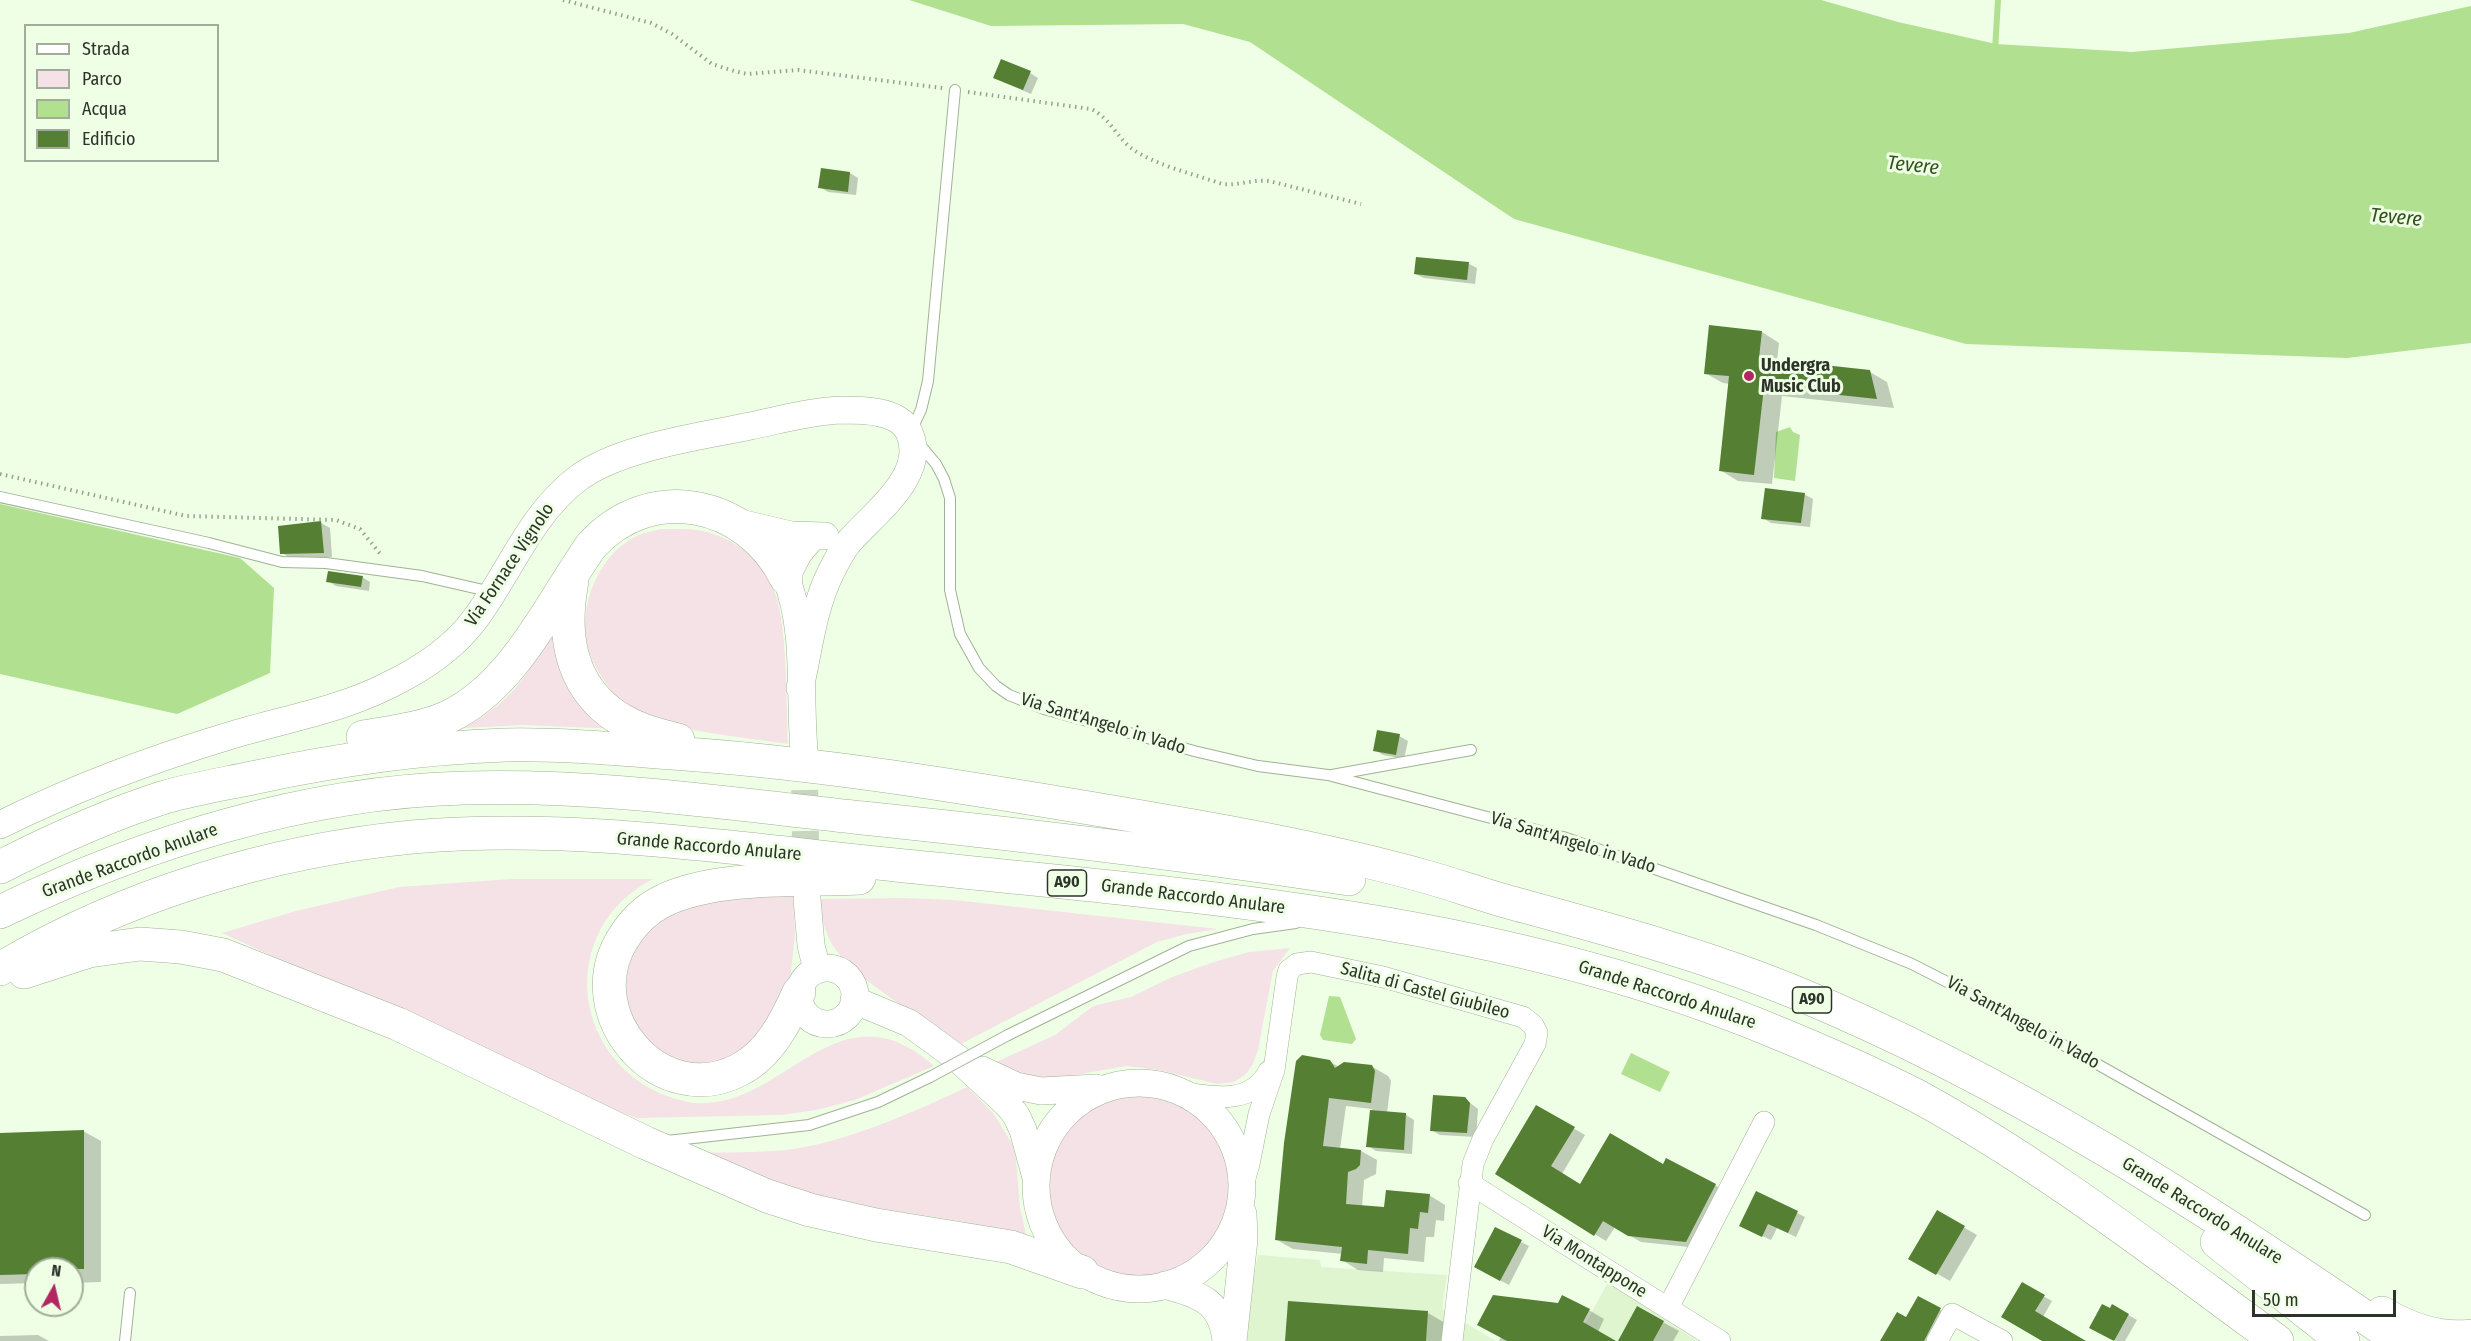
<!DOCTYPE html>
<html>
<head>
<meta charset="utf-8">
<style>
  body { margin:0 }
  #map { position:relative; width:2471px; height:1341px; overflow:hidden; background:#efffe6; font-family:"Fira Sans Condensed",sans-serif }
  canvas { display:block }
  .legend { position:absolute; left:24px; top:24px; width:195px; height:138px; box-sizing:border-box; background:#efffe6; border:2px solid #a1ad9a; margin:0; padding:8px 10px; list-style:none; font-size:18px; color:#2c3328 }
  .legend li { display:flex; align-items:center; gap:12px; height:30px }
  .legend b { width:30px; border:2px solid #a1ad9a }
  .north { position:absolute; left:24px; top:1257px; width:60px; height:60px; box-sizing:border-box; background:#efffe6; border:2px solid #a1ad9a; border-radius:50%; rotate:8deg; font-size:16px; font-weight:700; line-height:24px; text-align:center; color:#2c3328 }
  .north::after { content:''; display:block; margin:auto; width:21px; height:27px; background:#b32761; clip-path:polygon(50% 0,100% 100%,50% 72%,0 100%) }
  .scale { position:absolute; left:2252px; top:1290px; width:144px; height:27px; box-sizing:border-box; border:3px solid #2c3328; border-top:0; padding-left:8px; font-size:18px; line-height:21px; white-space:nowrap; color:#2c3328; -webkit-text-stroke:4px #efffe6; paint-order:stroke }
</style>
</head>
<body>
<div id="map">
<canvas width="2471" height="1341"></canvas>
<ul class="legend">
<li><b style="height:8px;background:#fff"></b>Strada</li>
<li><b style="height:16px;background:#f5e2e6"></b>Parco</li>
<li><b style="height:16px;background:#b1e091"></b>Acqua</li>
<li><b style="height:16px;background:#557f33"></b>Edificio</li>
</ul>
<div class="north">N</div>
<div class="scale">50 m</div>
</div>
<script>
const context = document.querySelector('canvas').getContext('2d');
context.lineJoin = 'round';
function paint(path, color) {
  context.fillStyle = color;
  context.fill(path, 'evenodd');
}
function trace(path, color, width, dash) {
  context.strokeStyle = color;
  context.lineWidth = width;
  context.lineCap = dash ? 'butt' : 'round';
  context.setLineDash(dash || []);
  context.stroke(path);
}
function drawText(font, color, halo, rows, align = 'center') {
  context.font = font + ' "Fira Sans Condensed",sans-serif';
  context.lineWidth = 6;
  context.setLineDash([]);
  context.textBaseline = 'middle';
  context.strokeStyle = halo;
  context.fillStyle = color;
  for (const [text, x, y, turn = 0] of rows) {
    context.save();
    context.translate(x, y);
    context.rotate((+turn || 0) * Math.PI / 180);
    context.textAlign = isNaN(turn) ? turn : align;
    if (halo) context.strokeText(text, 0, 0);
    context.fillText(text, 0, 0);
    context.restore();
  }
}
const built = new Path2D(`
  M 1258,1255 L 1320,1260 L 1321,1267 L 1447,1275 L 1442,1309 L 1496,1341 L 1241,1341 Z
  M 1608,1282 L 1697,1341 L 1576,1341 Z`);
const green = new Path2D(`
  M 661,529 C 676,529 693,528 707,532 C 737,540 762,561 774,590 C 788,625 786,703 788,744 C 751,738 659,730 632,710 C 610,694 590,665 586,638 C 580,599 602,551 639,535 C 646,532 654,531 661,529 Z
  M 559,619 L 618,729 L 524,725 L 464,728 C 515,700 532,669 559,619 Z
  M 511,879 L 653,879 C 554,930 571,1067 676,1099 C 776,1130 831,974 934,1066 L 855,1100 L 817,1110 L 781,1115 L 637,1118 L 592,1103 L 222,933 L 296,911 L 399,887 Z
  M 793,896 L 795,935 L 791,972 L 781,1006 L 768,1033 L 712,1069 L 659,1056 L 622,1010 L 621,983 L 640,935 L 679,908 L 738,897 Z
  M 903,898 L 954,900 L 1218,929 L 1187,934 L 1157,942 L 961,1044 C 926,1020 865,986 839,954 C 825,938 822,918 819,899 Z
  M 1290,948 L 1273,971 L 1258,1050 L 1253,1064 L 1245,1075 L 1234,1082 L 1217,1084 L 1159,1070 L 1126,1066 L 1054,1079 L 1011,1074 L 996,1062 L 1055,1035 L 1093,1006 L 1131,997 L 1172,977 L 1214,962 L 1249,952 Z
  M 967,1087 L 994,1114 L 1012,1144 L 1016,1159 L 1020,1208 L 1027,1238 L 960,1221 L 818,1199 L 694,1153 C 725,1152 756,1153 786,1150 C 845,1143 914,1112 967,1087 Z
  M1048 1185a91 91 0 1 1 182 0a91 91 0 1 1-182 0Z`);
const water = new Path2D(`
  M 909,0 L 1821,0 L 1898,22 L 1996,44 L 2132,52 L 2349,33 L 2471,6 L 2471,343 L 2347,358 L 1966,344 L 1514,219 L 1250,42 L 1183,24 L 991,26 Z
  M 1790,427 L 1793,432 L 1800,435 L 1795,481 L 1774,478 L 1776,432 Z
  M 0,504 L 240,558 L 274,588 L 270,673 L 177,714 L 0,674 Z
  M 1329,996 L 1340,997 L 1356,1039 L 1352,1044 L 1323,1040 L 1320,1035 Z
  M 1631,1053 L 1670,1072 L 1660,1092 L 1621,1074 Z`);
const shadow = new Path2D(`
  M 1030,73 L 1038,78 L 1031,94 L 1003,82 Z
  M 823,170 L 850,173 L 858,178 L 856,195 L 828,192 L 820,187 Z
  M 1469,264 L 1477,268 L 1475,284 L 1424,278 L 1415,274 Z
  M 1762,332 L 1779,343 L 1777,361 L 1870,372 L 1887,382 L 1894,408 L 1782,396 L 1772,484 L 1738,481 L 1720,470 L 1730,384 L 1723,383 L 1705,373 Z
  M 1804,494 L 1813,499 L 1810,527 L 1771,523 L 1763,518 Z
  M 321,523 L 330,528 L 332,557 L 290,558 L 282,553 Z
  M 362,577 L 370,582 L 369,591 L 336,586 L 328,581 Z
  M 1399,736 L 1408,741 L 1404,759 L 1383,755 L 1375,750 Z
  M 1329,1061 L 1339,1067 L 1371,1066 L 1388,1076 L 1391,1081 L 1387,1113 L 1406,1115 L 1414,1120 L 1412,1154 L 1376,1151 L 1368,1146 L 1372,1109 L 1346,1106 L 1340,1149 L 1361,1151 L 1377,1160 L 1376,1174 L 1364,1180 L 1362,1207 L 1386,1209 L 1429,1195 L 1445,1205 L 1444,1221 L 1436,1220 L 1434,1237 L 1426,1237 L 1424,1262 L 1384,1258 L 1383,1272 L 1358,1270 L 1342,1260 L 1343,1254 L 1293,1249 L 1277,1240 Z
  M 1465,1099 L 1478,1109 L 1476,1137 L 1440,1135 L 1431,1130 Z
  M 1537,1107 L 1585,1135 L 1562,1174 L 1581,1186 L 1664,1166 L 1715,1185 L 1726,1192 L 1698,1248 L 1641,1242 L 1615,1227 L 1606,1241 L 1497,1174 Z
  M 83,1131 L 101,1141 L 101,1282 L 72,1283 L 72,1269 L 36,1269 L 36,1283 L 0,1284 L 0,1135 Z
  M 1937,1212 L 1977,1235 L 1950,1281 L 1910,1258 Z
  M 1797,1213 L 1805,1217 L 1796,1237 L 1777,1228 L 1771,1240 L 1749,1230 Z
  M 1521,1242 L 1529,1246 L 1509,1285 L 1484,1272 Z
  M 2022,1284 L 2052,1301 L 2043,1317 L 2080,1341 L 2042,1341 Z
  M 1919,1298 L 1953,1317 L 1939,1341 L 1882,1341 L 1907,1319 Z
  M 2113,1306 L 2137,1320 L 2125,1341 L 2116,1341 L 2091,1327 Z
  M 1637,1308 L 1679,1331 L 1673,1341 L 1619,1341 Z
  M 1589,1310 L 1604,1319 L 1598,1332 L 1613,1341 L 1499,1341 L 1501,1337 Z
  M 1428,1313 L 1445,1323 L 1444,1341 L 1287,1341 Z
  M 38,1335 L 49,1341 L 0,1341 L 0,1336 Z`);
const stream = new Path2D(`
  M 1995,51 L 1998,0`);
const building = new Path2D(`
  M 1001,59 L 1031,71 L 1023,90 L 993,78 Z
  M 821,168 L 850,172 L 848,192 L 818,188 Z
  M 1416,257 L 1469,262 L 1467,280 L 1414,274 Z
  M 1709,325 L 1762,331 L 1759,358 L 1870,370 L 1877,399 L 1764,387 L 1754,475 L 1719,471 L 1729,376 L 1704,374 Z
  M 1765,488 L 1805,493 L 1801,523 L 1761,519 Z
  M 321,521 L 324,553 L 280,554 L 278,526 Z
  M 328,571 L 363,576 L 361,587 L 326,582 Z
  M 1377,730 L 1400,734 L 1396,755 L 1373,751 Z
  M 1302,1055 L 1330,1060 L 1335,1068 L 1344,1062 L 1372,1065 L 1375,1071 L 1371,1103 L 1329,1098 L 1323,1146 L 1361,1150 L 1360,1165 L 1356,1169 L 1348,1172 L 1346,1204 L 1384,1207 L 1386,1190 L 1430,1194 L 1428,1213 L 1420,1212 L 1418,1229 L 1410,1228 L 1408,1254 L 1368,1250 L 1367,1264 L 1340,1261 L 1342,1247 L 1275,1240 L 1284,1143 L 1296,1061 Z
  M 1433,1095 L 1465,1097 L 1470,1103 L 1467,1133 L 1430,1131 Z
  M 1536,1105 L 1575,1127 L 1551,1166 L 1580,1184 L 1610,1133 L 1663,1164 L 1666,1158 L 1716,1184 L 1686,1242 L 1628,1236 L 1603,1221 L 1594,1236 L 1495,1174 Z
  M 1370,1110 L 1406,1113 L 1404,1150 L 1366,1147 Z
  M 84,1130 L 84,1269 L 36,1269 L 36,1274 L 0,1275 L 0,1133 Z
  M 1756,1191 L 1798,1211 L 1788,1233 L 1768,1224 L 1762,1237 L 1739,1226 Z
  M 1937,1210 L 1965,1226 L 1936,1275 L 1908,1259 Z
  M 1495,1227 L 1522,1240 L 1500,1281 L 1474,1267 Z
  M 2022,1282 L 2045,1295 L 2035,1311 L 2086,1341 L 2042,1341 L 2001,1317 Z
  M 1493,1295 L 1558,1303 L 1562,1295 L 1590,1309 L 1583,1322 L 1616,1341 L 1507,1341 L 1477,1325 Z
  M 1918,1296 L 1941,1308 L 1924,1341 L 1880,1341 L 1897,1312 L 1906,1317 Z
  M 1288,1301 L 1428,1311 L 1426,1341 L 1285,1341 Z
  M 2102,1304 L 2110,1308 L 2112,1304 L 2129,1314 L 2114,1341 L 2089,1328 Z
  M 1637,1306 L 1664,1321 L 1653,1341 L 1618,1341 Z`);
const tertiaryTunnel = new Path2D(`
  M 804,749 L 806,874`);
const path = new Path2D(`
  M 563,0 L 651,23 L 672,34 L 712,64 L 734,71 L 747,74 L 798,70 L 943,88
  M 968,92 L 1091,109 C 1110,118 1116,136 1131,148 C 1154,165 1194,174 1222,184 C 1238,186 1253,179 1269,181 L 1361,204
  M 0,474 L 186,516 L 336,520 L 360,529 L 382,556`);
const service = new Path2D(`
  M 955,90 L 928,381 L 921,410 L 910,433 L 936,464 L 944,479 L 950,498 L 950,590 L 960,634 L 979,668 L 996,686 L 1009,695 L 1044,709 L 1194,751 L 1258,766 L 1328,775 L 1563,837 L 1816,925 L 1912,964 L 1994,1006 L 2365,1215
  M 0,497 L 209,543 L 282,562 L 326,563 L 422,576 L 492,592
  M 1332,775 L 1471,750
  M 1008,1035 L 1189,946 L 1253,929 L 1296,923
  M 667,1141 L 809,1125 L 878,1102 L 930,1077
  M 125,1341 L 130,1293`);
const minor = new Path2D(`
  M 1171,1091 C 1207,1095 1249,1109 1269,1071
  M 1469,1183 L 1720,1341
  M 1243,1185 L 1249,1164 L 1259,1114 L 1274,1070 L 1287,977 L 1289,970 L 1297,964 L 1311,962 L 1383,977 L 1523,1017 L 1533,1025 L 1537,1033 L 1535,1044 L 1483,1139 L 1473,1164 L 1452,1341
  M 1668,1308 L 1764,1122
  M 1937,1341 L 1952,1314 L 2002,1341`);
const tertiary = new Path2D(`
  M 736,522 L 791,535 L 825,536
  M 804,749 C 799,693 807,630 786,578 L 798,554 L 812,537
  M 0,825 C 74,788 152,759 232,735 C 281,720 339,710 385,687 C 419,671 453,649 475,619 C 510,572 530,515 577,479 C 619,447 699,437 750,426 C 780,420 811,411 842,410 C 863,410 899,410 909,432 C 929,476 871,515 848,543 C 841,552 836,562 831,572 C 813,608 809,649 800,688
  M 807,899 L 811,945 L 817,970
  M799 996a28 28 0 1 1 56 0a28 28 0 1 1-56 0Z
  M 854,1000 L 909,1023 L 957,1058 L 1007,1104 L 1016,1115 L 1023,1130 L 1035,1174
  M 982,1070 L 1016,1086 L 1041,1091 L 1096,1088
  M1036 1186a103 103 0 1 1 206 0a103 103 0 1 1-206 0Z
  M 1165,1285 C 1200,1295 1222,1301 1226,1341
  M 1233,1341 L 1244,1239 L 1243,1214`);
const motorway = new Path2D(`
  M 572,581 C 561,639 572,695 629,724 C 644,732 661,736 678,740
  M 363,737 C 391,732 421,729 448,717 C 514,686 551,603 591,546 C 650,480 748,501 786,578
  M 0,867 C 53,840 108,815 165,797 C 193,789 223,784 252,778 C 335,760 420,748 505,745 C 556,744 607,748 658,752 C 803,761 946,784 1089,808 C 1202,827 1316,846 1427,877 C 1455,885 1483,895 1512,903 C 1607,929 1701,954 1792,991 C 2009,1080 2208,1209 2400,1341
  M 0,912 C 143,843 304,792 464,788 C 597,784 731,804 863,818 C 1025,835 1187,854 1349,879
  M 0,969 C 124,895 269,851 412,837 C 573,823 736,849 896,865 C 1192,896 1495,916 1773,1031 C 1822,1051 1870,1072 1917,1096 C 2044,1165 2160,1256 2277,1341
  M 24,972 L 89,951 L 140,944 L 181,947 L 223,955 L 398,1024 L 646,1143 L 767,1196 L 810,1210 L 876,1225 L 1011,1247 L 1082,1272
  M 799,992 C 786,1021 770,1054 739,1070 C 660,1111 577,1015 622,940 C 631,925 645,910 661,902 C 713,875 800,881 859,878
  M 2217,1242 L 2343,1341
  M 2382,1313 C 2409,1329 2439,1340 2471,1336`);
const serviceBridge = new Path2D(`
  M 930,1077 L 1008,1035`);
const markers = [
  [1749,376,6,"#b32761"]
];
const shields = [
  [1067,883,39],
  [1812,1000,39]
];
const shieldNames = [
  ["A90",1067,883],
  ["A90",1812,1000]
];
const poiNames = [
  ["Undergra",1761,366],
  ["Music Club",1761,387]
];
const streetNames = [
  ["Via Fornace Vignolo",510,565,-56],
  ["Via Sant'Angelo in Vado",1103,724,17],
  ["Via Sant'Angelo in Vado",1573,843,17],
  ["Grande Raccordo Anulare",709,847,5],
  ["Grande Raccordo Anulare",130,861,-20],
  ["Grande Raccordo Anulare",1193,897,7],
  ["Salita di Castel Giubileo",1425,991,15],
  ["Grande Raccordo Anulare",1667,995,18],
  ["Via Sant'Angelo in Vado",2023,1023,29],
  ["Grande Raccordo Anulare",2202,1211,32],
  ["Via Montappone",1594,1262,32]
];
const waterNames = [
  ["Tevere",1913,166,6],
  ["Tevere",2396,218,5]
];
paint(built, '#def5cf');
paint(green, '#f5e2e6');
paint(water, '#b1e091');
paint(shadow, '#0003');
trace(stream, '#b1e091', 6);
paint(building, '#557f33');
trace(tertiaryTunnel, '#c8d6c0', 27, [27, 14]);
trace(service, '#a0b295', 12);
trace(minor, '#a0b295', 22);
trace(tertiary, '#a0b295', 28);
trace(motorway, '#a0b295', 34);
trace(path, '#96a28f', 4, [1.5, 4.5]);
trace(service, '#fff', 10);
trace(minor, '#fff', 21);
trace(tertiary, '#fff', 27);
trace(motorway, '#fff', 33);
trace(serviceBridge, '#a0b295', 12, []);
trace(serviceBridge, '#fff', 10);
for (const [x, y, r, color] of markers) {
  const dot = new Path2D();
  dot.arc(x, y, r, 0, 2 * Math.PI);
  context.fillStyle = color;
  context.fill(dot);
  trace(dot, '#efffe6', 2);
}
for (const [x, y, w] of shields) {
  const box = new Path2D();
  box.roundRect(x - w / 2, y - 13, w, 26, 4.5);
  context.fillStyle = '#efffe6';
  context.fill(box);
  trace(box, '#2c3328', 1.5);
}
drawText('bold 16px', '#2c3328', null, shieldNames);
drawText('bold 18px', '#2c3328', '#efffe6', poiNames, 'left');
drawText('18px', '#2c3328', '#efffe6', streetNames);
drawText('italic 20px', '#33511b', '#efffe6', waterNames);
</script>
</body>
</html>
